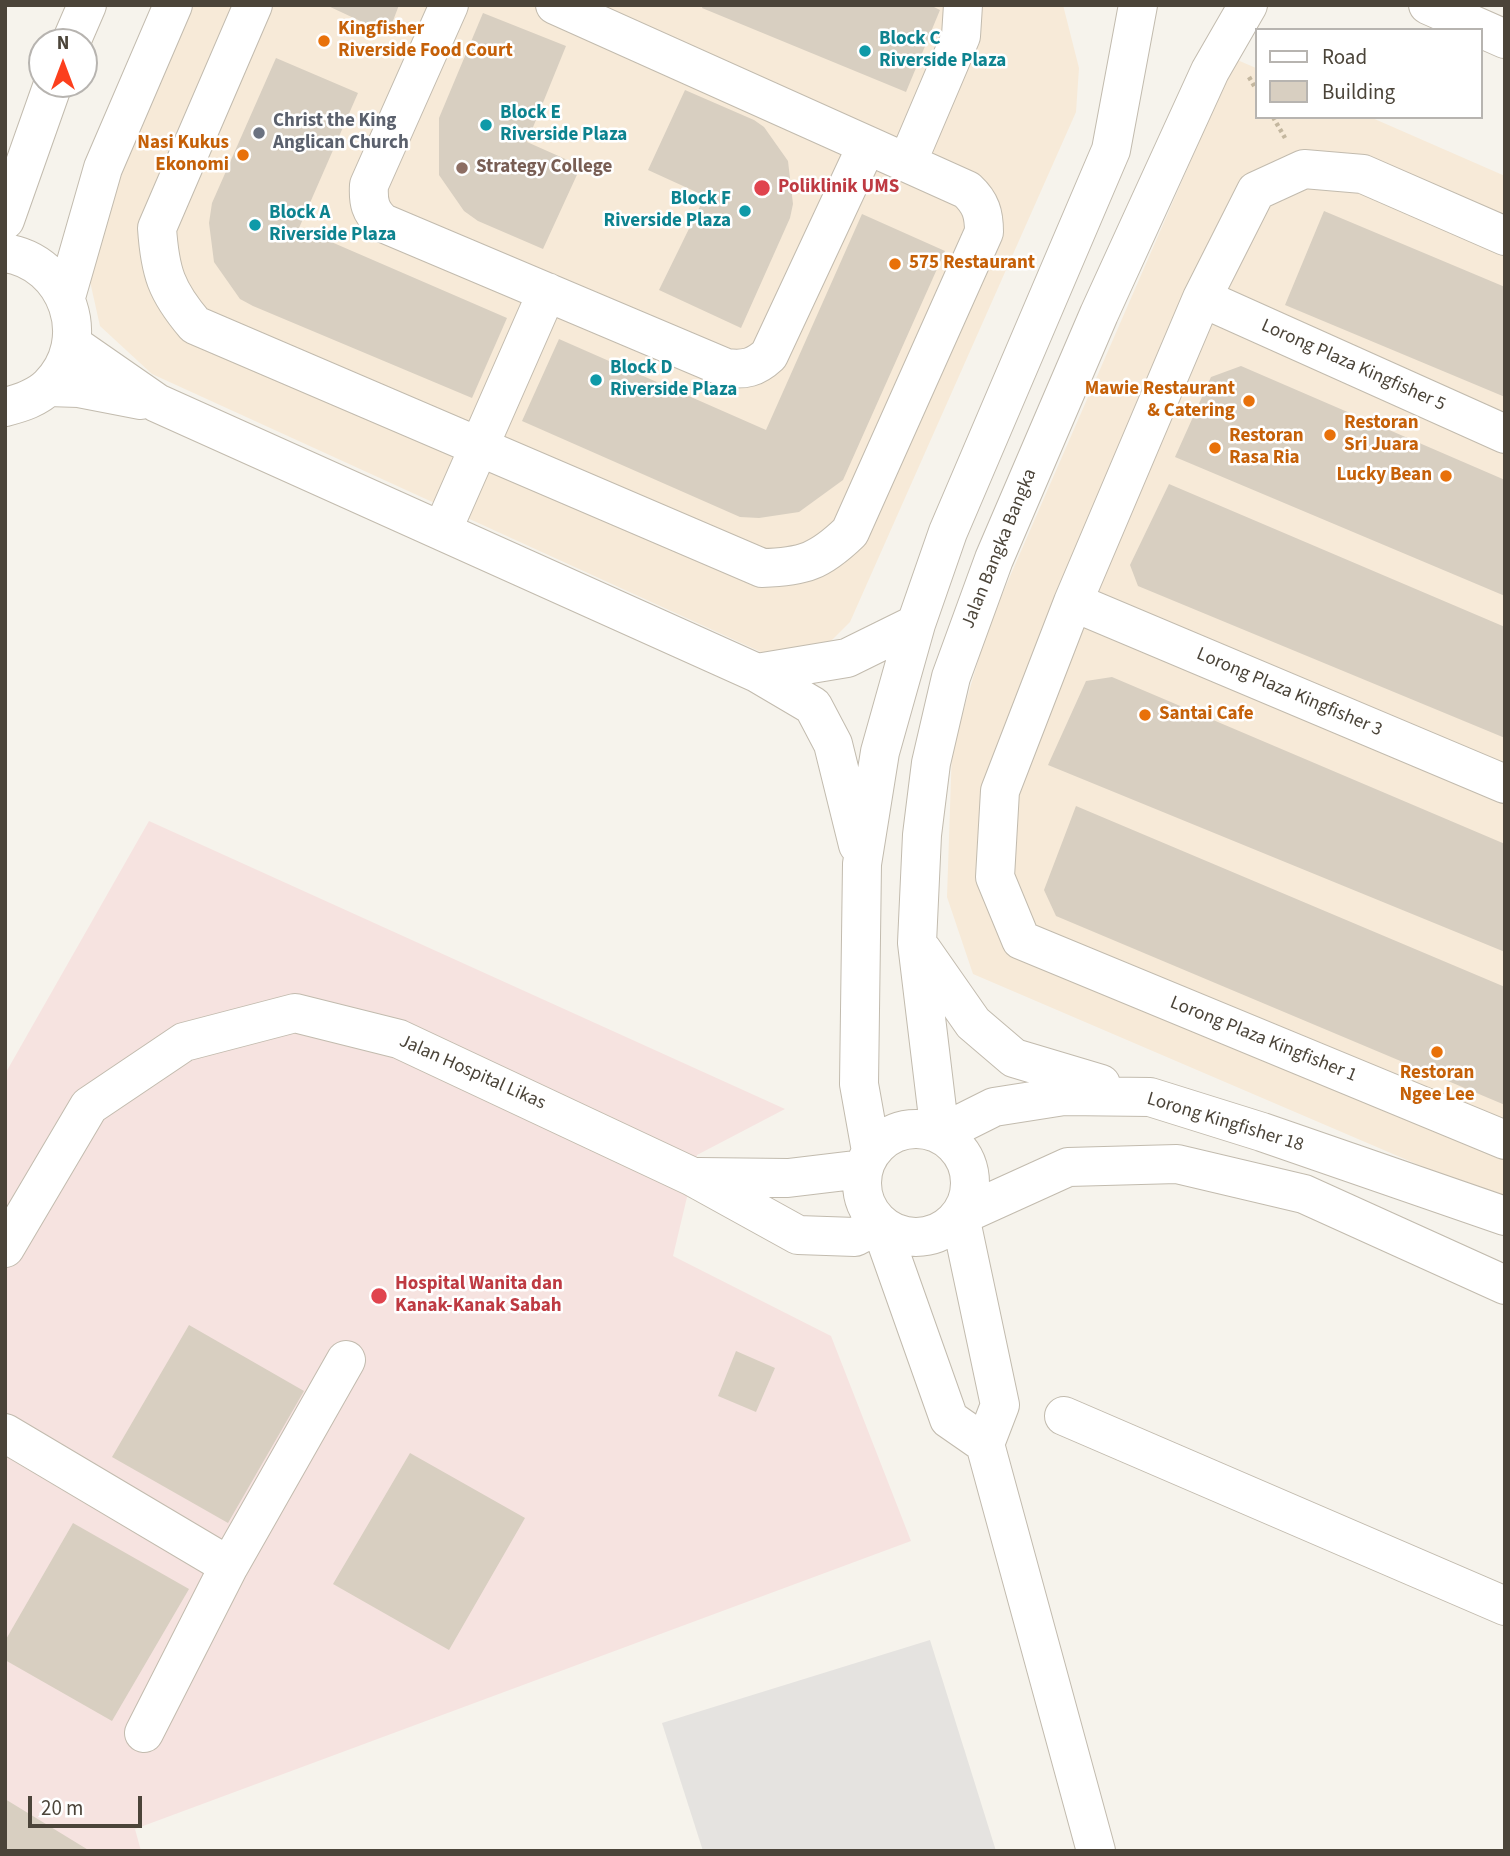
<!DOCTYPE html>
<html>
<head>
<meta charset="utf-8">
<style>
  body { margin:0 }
  #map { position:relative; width:1510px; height:1856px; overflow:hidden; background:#f6f3ec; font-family:"Source Sans 3",sans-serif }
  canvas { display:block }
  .frame { position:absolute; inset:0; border:7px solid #4b4439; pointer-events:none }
  .legend { position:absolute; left:1255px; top:28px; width:228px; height:91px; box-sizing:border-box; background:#fff; border:2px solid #b7b4b0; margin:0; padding:9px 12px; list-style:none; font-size:21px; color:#4b4439 }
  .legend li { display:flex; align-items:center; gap:14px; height:35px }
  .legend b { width:35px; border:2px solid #b7b4b0 }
  .north { position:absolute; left:28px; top:28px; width:70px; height:70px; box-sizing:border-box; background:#fff; border:2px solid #b7b4b0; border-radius:50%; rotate:0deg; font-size:19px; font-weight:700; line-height:28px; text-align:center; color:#4b4439 }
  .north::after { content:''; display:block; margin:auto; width:24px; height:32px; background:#fc3f1d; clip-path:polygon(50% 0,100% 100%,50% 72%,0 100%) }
  .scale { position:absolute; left:28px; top:1796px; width:114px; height:32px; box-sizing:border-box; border:4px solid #4b4439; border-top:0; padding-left:9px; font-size:21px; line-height:24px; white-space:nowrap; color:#4b4439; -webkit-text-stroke:5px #fff; paint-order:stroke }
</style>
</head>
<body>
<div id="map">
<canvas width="1510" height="1856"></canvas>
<div class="frame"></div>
<ul class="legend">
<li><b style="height:9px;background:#fff"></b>Road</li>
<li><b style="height:19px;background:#d8cfc1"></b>Building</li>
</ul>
<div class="north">N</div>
<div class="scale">20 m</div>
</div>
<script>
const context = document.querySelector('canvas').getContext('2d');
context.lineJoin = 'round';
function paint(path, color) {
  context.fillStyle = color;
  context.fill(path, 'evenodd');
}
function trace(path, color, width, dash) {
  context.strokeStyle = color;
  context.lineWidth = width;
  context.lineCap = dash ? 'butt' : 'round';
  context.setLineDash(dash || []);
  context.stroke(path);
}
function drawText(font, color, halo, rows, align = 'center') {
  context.font = font + ' "Source Sans 3",sans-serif';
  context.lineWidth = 5;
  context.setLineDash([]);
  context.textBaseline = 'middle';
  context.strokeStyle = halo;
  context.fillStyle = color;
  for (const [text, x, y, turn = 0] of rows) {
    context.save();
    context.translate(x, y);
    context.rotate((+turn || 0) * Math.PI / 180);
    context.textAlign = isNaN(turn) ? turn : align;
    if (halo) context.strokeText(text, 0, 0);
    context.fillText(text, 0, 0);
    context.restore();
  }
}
const commercial = new Path2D(`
  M 194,5 L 1063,5 L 1079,68 L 1076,112 L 850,622 L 819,653 L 774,658 L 152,374 L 100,326 L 85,259 Z
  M 1235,59 L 1256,68 L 1256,117 L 1370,117 L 1505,176 L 1505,1202 L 973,974 L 947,897 L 952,749 L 988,627 Z`);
const medical = new Path2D(`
  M 149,821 L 785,1109 L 697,1155 L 673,1256 L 831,1336 L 911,1541 L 135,1829 L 141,1851 L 5,1851 L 5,1074 Z`);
const parking = new Path2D(`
  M 930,1640 L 996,1851 L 703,1851 L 662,1723 Z`);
const building = new Path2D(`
  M 326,5 L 399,5 L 388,34 Z
  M 703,5 L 930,5 L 940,10 L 906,92 L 702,8 Z
  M 483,13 L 566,46 L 527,142 L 581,166 L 543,249 L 478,221 L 464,211 L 439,175 L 439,118 Z
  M 276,58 L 358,93 L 299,228 L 507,318 L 472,398 L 253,306 L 240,299 L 214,262 L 209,223 L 212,203 Z
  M 685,90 L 754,120 L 764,127 L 788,161 L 793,204 L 790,218 L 741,328 L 659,290 L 705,196 L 648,170 Z
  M 1324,211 L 1505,287 L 1505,397 L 1285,305 Z
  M 862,214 L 945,251 L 843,480 L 799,512 L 759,518 L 740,517 L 522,421 L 559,339 L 766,430 Z
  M 1241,366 L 1505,480 L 1505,596 L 1175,457 L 1211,377 Z
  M 1169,484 L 1505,627 L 1505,738 L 1138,586 L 1130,565 Z
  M 1112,677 L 1505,844 L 1505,952 L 1048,765 L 1086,681 Z
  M 1076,806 L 1505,987 L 1505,1105 L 1056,916 L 1044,890 Z
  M 189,1325 L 304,1391 L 228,1523 L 112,1457 Z
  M 736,1351 L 775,1368 L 756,1412 L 718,1396 Z
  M 410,1453 L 525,1518 L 449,1650 L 333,1584 Z
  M 73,1523 L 189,1589 L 112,1721 L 5,1660 L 5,1641 Z
  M 5,1799 L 90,1851 L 5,1851 Z`);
const path = new Path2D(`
  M 1249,77 L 1256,89
  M 1273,117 L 1285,138`);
const minor = new Path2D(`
  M 253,5 L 157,228 C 160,272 166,291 195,325 L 762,568 C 804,567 820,561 850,532 L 984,232 C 984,214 981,203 967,190 L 867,145
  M 449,5 L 369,185 C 368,202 370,212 383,223 L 726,368 C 745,370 755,368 769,355 L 867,145 L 555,5
  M 1248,5 L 1210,71 L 1099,314 L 994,559 L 951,677 L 931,763 L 922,835 L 917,943 L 940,1134 L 994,1107 L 1064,1096 L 1150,1097 L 1262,1132 L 1505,1216
  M 1428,5 L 1505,39
  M 71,42 L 87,5
  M 907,163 L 961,36 L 963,5
  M 5,220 L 53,84
  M 1505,236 L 1363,174 L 1304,169 L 1256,191 L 1202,298 L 1073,602 L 1000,791 L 995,877 L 1021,940 L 1505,1140
  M 5,253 C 68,262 95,341 49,386 C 37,398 21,403 5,407
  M 66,297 L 103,168 L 173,5
  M 1202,298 L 1505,434
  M 72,344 L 157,403 L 757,673 L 813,706 L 833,744 L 858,845
  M 48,387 L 79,388 L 141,400
  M 442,531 L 547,292
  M 1073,602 L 1505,784
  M 757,673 L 847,658 L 916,624
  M 922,950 L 973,1023 L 1014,1058 L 1101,1084
  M862 1183a54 54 0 1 1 108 0a54 54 0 1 1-108 0Z
  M 871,1151 L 859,1084 L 862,864 L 880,752 L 916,624 L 948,532 L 1111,150 L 1138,5
  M 699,1177 L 788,1178 L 863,1169
  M 5,1248 L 89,1106 L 184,1042 L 295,1013 L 399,1039 L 693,1177 L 798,1235 L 855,1237 L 880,1224 L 949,1419 L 985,1444
  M 1064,1416 L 1505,1606
  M 5,1433 L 229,1566
  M 144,1733 L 229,1566 L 346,1360
  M 1096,1851 L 985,1444 L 1000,1405 L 960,1216 L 1068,1167 L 1177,1164 L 1304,1194 L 1505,1285`);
const markers = [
  [324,41,7,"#e8710a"],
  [865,51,7,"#0f9aa8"],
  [486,125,7,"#0f9aa8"],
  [259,133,7,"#6b7280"],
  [243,155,7,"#e8710a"],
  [462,168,7,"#8d6e63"],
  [762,188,9,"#e0444e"],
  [745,211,7,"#0f9aa8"],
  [255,225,7,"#0f9aa8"],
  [895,264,7,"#e8710a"],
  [596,380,7,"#0f9aa8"],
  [1249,401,7,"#e8710a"],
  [1330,435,7,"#e8710a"],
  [1215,448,7,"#e8710a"],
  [1446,476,7,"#e8710a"],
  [1145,715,7,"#e8710a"],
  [1437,1052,7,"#e8710a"],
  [379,1296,9,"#e0444e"]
];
const foodNames = [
  ["Kingfisher",338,30],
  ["Riverside Food Court",338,52],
  ["Nasi Kukus",229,144,"right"],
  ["Ekonomi",229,166,"right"],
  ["575 Restaurant",909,264],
  ["Mawie Restaurant",1235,390,"right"],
  ["& Catering",1235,412,"right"],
  ["Restoran",1344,424],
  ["Sri Juara",1344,446],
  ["Restoran",1229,437],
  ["Rasa Ria",1229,459],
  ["Lucky Bean",1432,476,"right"],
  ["Santai Cafe",1159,715],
  ["Restoran",1437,1074,"center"],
  ["Ngee Lee",1437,1096,"center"]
];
const cultureNames = [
  ["Block C",879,40],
  ["Riverside Plaza",879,62],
  ["Block E",500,114],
  ["Riverside Plaza",500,136],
  ["Block F",731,200,"right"],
  ["Riverside Plaza",731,222,"right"],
  ["Block A",269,214],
  ["Riverside Plaza",269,236],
  ["Block D",610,369],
  ["Riverside Plaza",610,391]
];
const worshipNames = [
  ["Christ the King",273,122],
  ["Anglican Church",273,144]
];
const educationNames = [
  ["Strategy College",476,168]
];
const healthNames = [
  ["Poliklinik UMS",778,188],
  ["Hospital Wanita dan",395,1285],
  ["Kanak-Kanak Sabah",395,1307]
];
const streetNames = [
  ["Lorong Plaza Kingfisher 5",1353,366,24],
  ["Jalan Bangka Bangka",1000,549,-68],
  ["Lorong Plaza Kingfisher 3",1289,693,23],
  ["Lorong Plaza Kingfisher 1",1263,1040,22],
  ["Jalan Hospital Likas",472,1073,24],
  ["Lorong Kingfisher 18",1225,1123,17]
];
paint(commercial, '#f7ead8');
paint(medical, '#f6e3e0');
paint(parking, '#e5e3e0');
paint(building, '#d8cfc1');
trace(minor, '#c2bbae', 40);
trace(path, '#c4b79f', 4.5, [3.5, 3.5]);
trace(minor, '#fff', 38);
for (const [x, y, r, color] of markers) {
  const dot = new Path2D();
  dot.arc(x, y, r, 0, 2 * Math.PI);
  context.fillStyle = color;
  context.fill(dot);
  trace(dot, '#fff', 2.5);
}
drawText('bold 19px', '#c56008', '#fff', foodNames, 'left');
drawText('bold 19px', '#0d838f', '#fff', cultureNames, 'left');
drawText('bold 19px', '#5b616d', '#fff', worshipNames, 'left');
drawText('bold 19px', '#785e54', '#fff', educationNames, 'left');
drawText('bold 19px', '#be3a42', '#fff', healthNames, 'left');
drawText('19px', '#4b4439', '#fff', streetNames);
</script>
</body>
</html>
